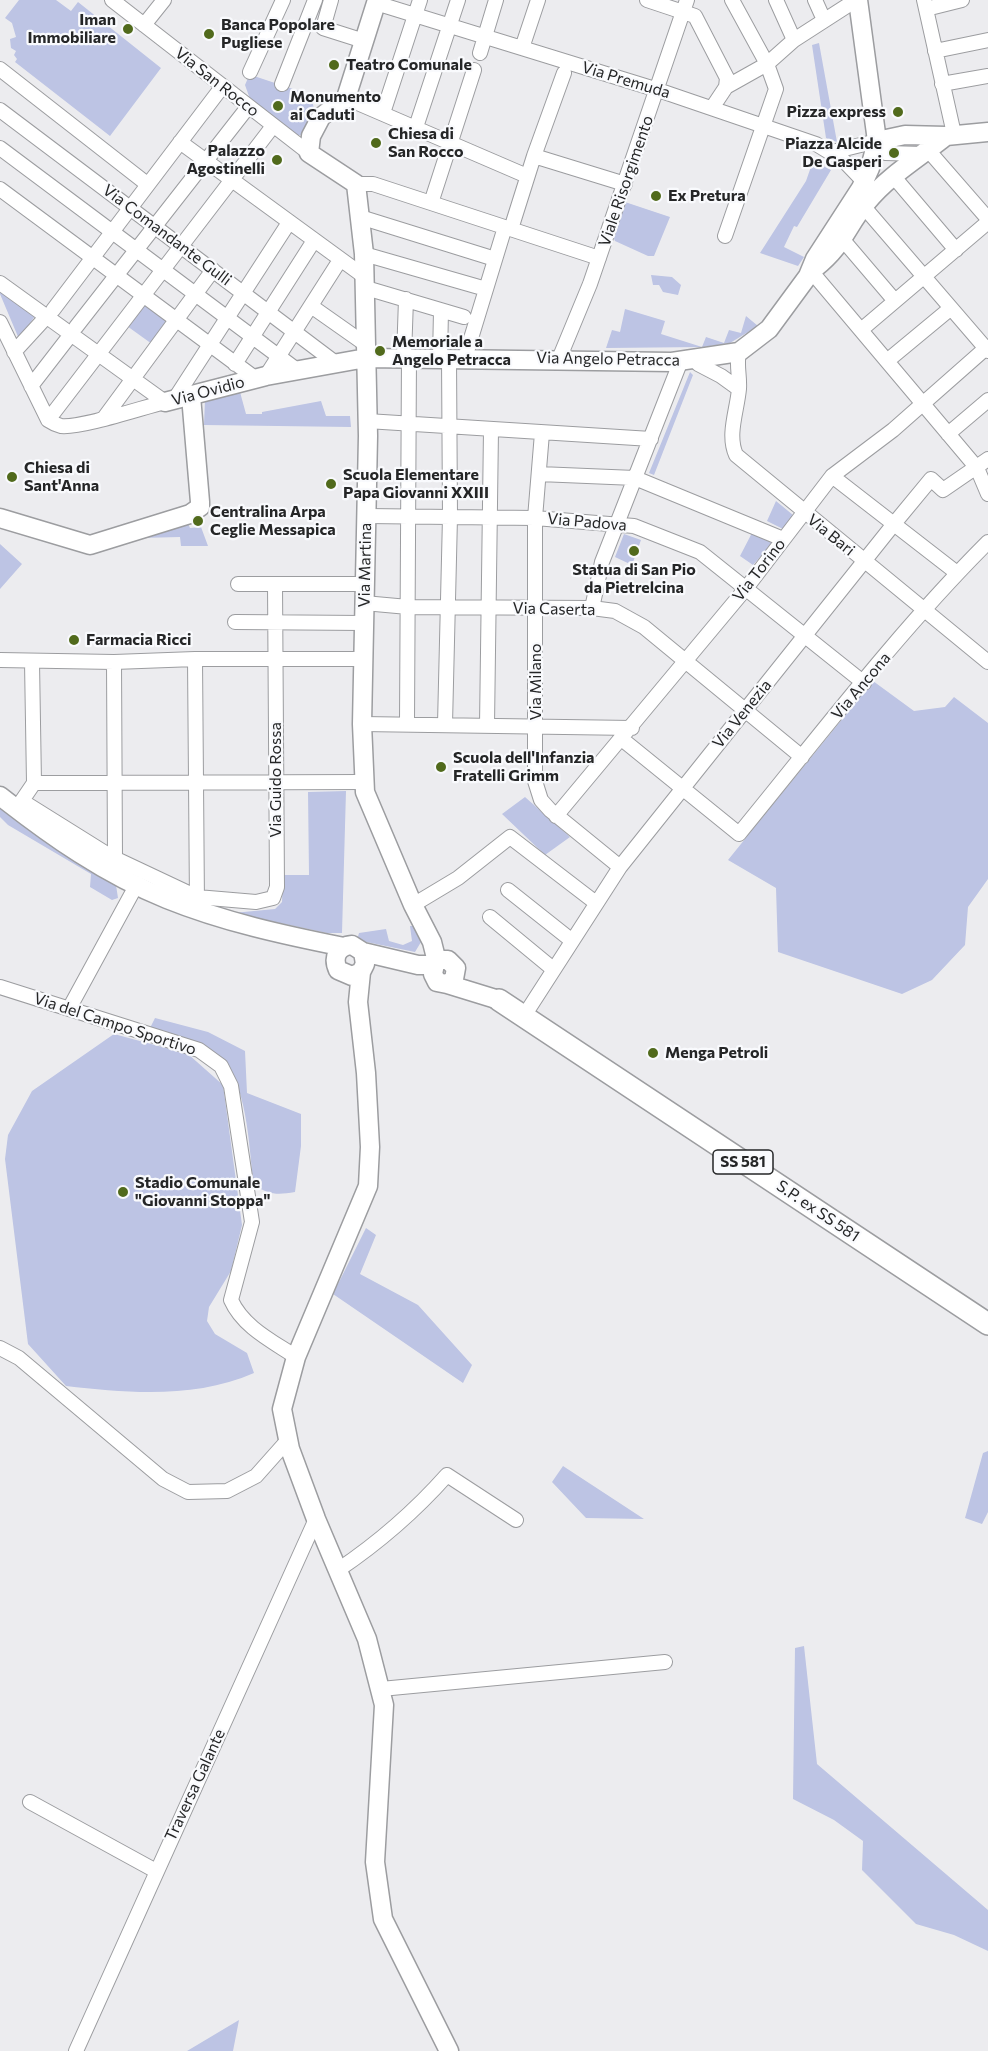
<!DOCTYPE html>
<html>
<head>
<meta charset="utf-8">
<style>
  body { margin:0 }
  canvas { display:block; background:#ececef }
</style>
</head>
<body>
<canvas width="988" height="2051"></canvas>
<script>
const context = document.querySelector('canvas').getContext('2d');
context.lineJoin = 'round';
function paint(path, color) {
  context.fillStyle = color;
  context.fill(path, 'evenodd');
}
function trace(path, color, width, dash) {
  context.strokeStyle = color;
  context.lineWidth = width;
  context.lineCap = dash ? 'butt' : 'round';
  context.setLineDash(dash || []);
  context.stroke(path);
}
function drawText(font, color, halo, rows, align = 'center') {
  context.font = font + ' Commissioner,sans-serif';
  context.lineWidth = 4.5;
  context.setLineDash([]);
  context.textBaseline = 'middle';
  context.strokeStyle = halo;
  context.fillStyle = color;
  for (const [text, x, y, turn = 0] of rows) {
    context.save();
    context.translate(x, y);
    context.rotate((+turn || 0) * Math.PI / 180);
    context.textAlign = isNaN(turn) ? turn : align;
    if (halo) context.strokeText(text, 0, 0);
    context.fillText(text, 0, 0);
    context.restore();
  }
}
const green = new Path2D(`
  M 19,0 L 56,0 L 71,11 L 78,2 L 161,68 L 110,136 L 15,62 L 17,59 L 14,55 L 16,51 L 11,48 L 10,39 L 16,37 L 12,23 L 5,18 Z
  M 819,43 L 837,142 L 826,138 L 812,45 Z
  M 254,76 L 305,93 C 320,108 314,118 305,134 L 295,136 L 250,99 L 245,85 L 248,78 Z
  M 813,161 L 831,170 L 797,227 L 794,226 L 784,247 L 804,257 L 798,266 L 760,253 L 806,181 Z
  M 625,202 L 670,217 L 654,256 L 648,256 L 615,241 L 613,236 Z
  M 651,275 L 672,277 L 681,285 L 678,295 L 663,292 L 659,285 L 653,285 Z
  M 0,290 L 35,316 L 19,339 L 0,294 Z
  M 144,304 L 168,322 L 152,344 L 127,326 Z
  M 625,309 L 665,321 L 661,334 L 702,347 L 706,337 L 724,343 L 729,330 L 741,333 L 746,316 L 758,326 L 730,343 L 703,347 L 606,348 L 612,330 L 620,332 Z
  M 690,372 L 693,375 L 654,475 L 649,473 Z
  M 240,392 L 246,414 L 262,414 L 262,412 L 321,401 L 326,416 L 350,416 L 351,427 L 204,425 L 205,399 Z
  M 776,501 L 793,515 L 783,529 L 767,521 Z
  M 187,521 L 190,528 L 201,527 L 208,546 L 181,546 L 180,537 L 140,538 Z
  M 753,531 L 774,541 L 753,565 L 740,556 Z
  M 624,534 L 641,540 L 632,565 L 615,557 Z
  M 0,544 L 22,564 L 0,589 Z
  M 873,681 L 914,711 L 945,707 L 954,697 L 988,723 L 988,879 L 968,907 L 965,945 L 932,980 L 902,994 L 778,952 L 776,888 L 728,860 Z
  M 346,791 L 342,933 L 327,933 L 233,913 L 275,909 L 282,902 L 283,875 L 309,875 L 308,792 Z
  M 525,797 L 570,837 L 545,855 L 502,814 Z
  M 0,807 L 116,885 L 118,898 L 112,900 L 90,887 L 91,874 L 8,825 L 0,817 Z
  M 410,926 L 415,926 L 421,942 L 415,952 L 357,940 L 359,933 L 386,929 L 389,941 L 403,945 L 412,941 Z
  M 155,1018 L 208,1032 L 245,1051 L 247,1093 L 301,1114 L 301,1146 L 295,1192 C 278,1195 269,1195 254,1185 C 248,1146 249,1080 216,1054 C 198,1040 171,1035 150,1028 Z
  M 114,1034 L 188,1054 L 223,1085 L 242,1225 L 231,1271 L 209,1307 L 207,1321 L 215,1334 L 247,1353 L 254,1373 C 195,1399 128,1393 66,1386 L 28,1344 L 5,1159 L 8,1135 L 32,1091 Z
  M 366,1228 L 376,1235 L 360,1274 L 418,1305 L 472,1365 L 463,1383 L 333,1294 Z
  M 988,1451 L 988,1512 L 982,1524 L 965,1518 L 983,1453 Z
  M 563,1466 L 644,1519 L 586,1518 L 552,1482 Z
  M 804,1646 L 817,1764 L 988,1910 L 988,1951 L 954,1935 L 916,1924 L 862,1870 L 863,1841 L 834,1820 L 793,1799 L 795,1648 Z
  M 239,2020 L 233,2051 L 187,2051 Z`);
const street = new Path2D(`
  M 112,0 L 309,153
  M 331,0 L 323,28 L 364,41
  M 647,0 L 695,16 L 727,78 L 726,87 L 712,108
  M 776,0 L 794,40
  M 815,0 L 824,20
  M 924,0 L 954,134
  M 376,3 L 658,90 L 816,144 L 844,161 L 869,187
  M 926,9 L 962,0
  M 144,25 L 164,0
  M 522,48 L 538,0
  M 935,51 L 988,40
  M 480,53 L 496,0
  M 0,69 L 147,184
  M 250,72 L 283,0
  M 282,84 L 315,0
  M 942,84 L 988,76
  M 726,87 L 767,64 L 794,40 L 856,0
  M 346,98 L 527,176
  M 0,110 L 333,361
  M 383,113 L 420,0
  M 416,127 L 458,0
  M 180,142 L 365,277
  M 0,148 L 297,370
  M 928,150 L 988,219
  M 832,152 L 877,141 L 885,153 L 923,154
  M 534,156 L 625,184
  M 894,177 L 956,250
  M 356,184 L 373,184 L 599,258
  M 0,189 L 255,378
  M 858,200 L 988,351
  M 431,203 L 474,70
  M 360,217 L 495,259
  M 511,229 L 534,156 L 564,73
  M 725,236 L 776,89 L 767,64 L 732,0
  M 843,240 L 895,301
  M 364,254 L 486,289
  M 811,271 L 977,468 L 988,494
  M 0,283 L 165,402
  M 366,288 L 464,317
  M 311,306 L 365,344
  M 53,310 L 222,87
  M 0,322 L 48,420 C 51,422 57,425 61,426 C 82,428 141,408 165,402
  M 76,327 L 248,107
  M 861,330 L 988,222
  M 14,352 L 48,315
  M 739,352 C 736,365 740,376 739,389 C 737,411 727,435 736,455 L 988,662
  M 404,357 L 406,299
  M 440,358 L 441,311
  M 465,358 L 505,227
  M 559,359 L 590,284 L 687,0
  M 887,361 L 951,308
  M 235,364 L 313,242
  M 698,364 L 721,376 L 739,389
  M 266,376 L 340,260
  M 31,386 L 72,333
  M 174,400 L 288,224
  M 104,418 L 213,270
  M 48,420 L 273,126
  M 367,421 L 651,439
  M 542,433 L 535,518 L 535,781 L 541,800 L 550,810 L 620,867
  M 948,434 L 988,400
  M 539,474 L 635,478 L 783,539
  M 832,476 L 957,573
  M 367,516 L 535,518 L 634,526 L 700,552 L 864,683
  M 238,584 L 365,584
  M 364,603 L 408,607 L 592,608 L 615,611 L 644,627 L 802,757
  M 592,608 L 602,562 L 680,363
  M 235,622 L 364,623
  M 195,659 L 197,904
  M 0,660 L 114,662 L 195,659 L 363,659
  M 32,662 L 34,783
  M 114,662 L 115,858
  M 407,723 L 409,357
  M 362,724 L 632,728
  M 445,724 L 450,517 L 449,358
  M 487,725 L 491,430
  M 623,740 L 739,834 C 820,735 898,632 988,542
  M 22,801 L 110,856 L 197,897 L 256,902 L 273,898 L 277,887 L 275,584
  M 17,808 L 34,783 L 365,782
  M 556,816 L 747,587 L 832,476 L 893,430 L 986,348
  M 508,890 L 571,940
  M 413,905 L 458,878 L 510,837 L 596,903
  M 490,917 L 553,969
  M 0,987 L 199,1050 L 221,1066 L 231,1086 L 252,1222 L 231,1300 C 243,1327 272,1341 296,1357
  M 70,1007 L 137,884
  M 524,1016 L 620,867 L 893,525 L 931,479 L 943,490 L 988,459
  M 0,1348 L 19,1358 L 163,1479 L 188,1492 L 227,1491 L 256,1476 L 288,1440
  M 338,1570 C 378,1543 415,1511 447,1475 L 516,1520
  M 381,1689 L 665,1662
  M 30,1802 L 156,1871
  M 76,2051 L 316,1519`);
const secondary = new Path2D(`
  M 377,0 L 346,98 L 321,117 L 311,136 L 309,153 L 356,184 L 364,254 L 368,436 L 362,724 L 365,792 L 413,905 L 432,942 L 437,962
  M 877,141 L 905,135 L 946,136 L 988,132
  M 815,268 C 844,245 846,227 867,202 C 888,176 920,157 946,136
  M 165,402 L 266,376 L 366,358 L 672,362 L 739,352 L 769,329 L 808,276 L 815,259 L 861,188 L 870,168 L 877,141 L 858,0
  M 0,518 L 90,545 L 190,514 L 200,507 L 200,502 L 191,396
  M 0,796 C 51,836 106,875 167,899 C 224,922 284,935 344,947
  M 363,952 L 365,964 L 361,972 L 352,976 L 338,970 C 332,957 338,946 352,945 L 363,952 L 418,965 L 432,965 L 441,960 L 448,960 L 456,968 L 454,979 L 447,984 L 437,982 L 433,974 L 435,964
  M 361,972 L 358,1002 L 366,1073 L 370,1147 L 368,1186 L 296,1357 L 282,1409 L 290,1449 L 316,1519 L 367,1639 L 384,1705 L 375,1862 L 383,1919 L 449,2051
  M 447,984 L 499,1000`);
const primary = new Path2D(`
  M 499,1000 L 988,1324`);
const markers = [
  [128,29,6,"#516a1c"],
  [209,34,6,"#516a1c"],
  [334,65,6,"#516a1c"],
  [278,106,6,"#516a1c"],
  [898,112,6,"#516a1c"],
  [376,143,6,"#516a1c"],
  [894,153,6,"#516a1c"],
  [277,160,6,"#516a1c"],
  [656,196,6,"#516a1c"],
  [380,351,6,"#516a1c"],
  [12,477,6,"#516a1c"],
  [331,484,6,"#516a1c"],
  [198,521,6,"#516a1c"],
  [634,551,6,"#516a1c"],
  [74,640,6,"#516a1c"],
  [441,767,6,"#516a1c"],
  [653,1053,6,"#516a1c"],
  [123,1192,6,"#516a1c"]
];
const shields = [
  [743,1162,60]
];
const shieldNames = [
  ["SS 581",743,1162]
];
const poiNames = [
  ["Iman",116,20,"right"],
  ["Immobiliare",116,38,"right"],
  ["Banca Popolare",221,25],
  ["Pugliese",221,43],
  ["Teatro Comunale",346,65],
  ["Monumento",290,97],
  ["ai Caduti",290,115],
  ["Pizza express",886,112,"right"],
  ["Chiesa di",388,134],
  ["San Rocco",388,152],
  ["Piazza Alcide",882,144,"right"],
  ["De Gasperi",882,162,"right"],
  ["Palazzo",265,151,"right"],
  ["Agostinelli",265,169,"right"],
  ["Ex Pretura",668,196],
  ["Memoriale a",392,342],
  ["Angelo Petracca",392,360],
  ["Chiesa di",24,468],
  ["Sant'Anna",24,486],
  ["Scuola Elementare",343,475],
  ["Papa Giovanni XXIII",343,493],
  ["Centralina Arpa",210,512],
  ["Ceglie Messapica",210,530],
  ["Statua di San Pio",634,570,"center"],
  ["da Pietrelcina",634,588,"center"],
  ["Farmacia Ricci",86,640],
  ["Scuola dell'Infanzia",453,758],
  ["Fratelli Grimm",453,776],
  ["Menga Petroli",665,1053],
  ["Stadio Comunale",135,1183],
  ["\"Giovanni Stoppa\"",135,1201]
];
const streetNames = [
  ["Via Premuda",626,80,17],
  ["Via San Rocco",217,82,38],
  ["Viale Risorgimento",626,181,-71],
  ["Via Comandante Gulli",167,235,37],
  ["Via Angelo Petracca",608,359,1],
  ["Via Ovidio",208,391,-15],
  ["Via Padova",587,522,5],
  ["Via Bari",831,535,39],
  ["Via Martina",365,565,-89],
  ["Via Torino",759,570,-52],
  ["Via Caserta",554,609,1],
  ["Via Milano",536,682,-90],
  ["Via Ancona",861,686,-50],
  ["Via Venezia",742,714,-51],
  ["Via Guido Rossa",276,780,-90],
  ["Via del Campo Sportivo",115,1024,18],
  ["S.P. ex SS 581",818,1211,34],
  ["Traversa Galante",195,1785,-65]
];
paint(green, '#bdc4e4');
trace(street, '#9c9da0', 16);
trace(secondary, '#9c9da0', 21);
trace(primary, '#9c9da0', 24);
trace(street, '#fff', 14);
trace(secondary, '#fff', 18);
trace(primary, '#fff', 21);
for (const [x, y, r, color] of markers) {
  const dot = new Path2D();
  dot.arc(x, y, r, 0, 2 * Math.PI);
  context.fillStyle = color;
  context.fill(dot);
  trace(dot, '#f9fafd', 2);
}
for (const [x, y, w] of shields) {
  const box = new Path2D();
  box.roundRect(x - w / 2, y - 12, w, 24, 4.5);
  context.fillStyle = '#f9fafd';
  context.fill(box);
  trace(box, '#252627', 1.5);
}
drawText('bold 15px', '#252627', null, shieldNames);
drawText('bold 16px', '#252627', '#f9fafd', poiNames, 'left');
drawText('16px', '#252627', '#f9fafd', streetNames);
</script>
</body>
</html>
